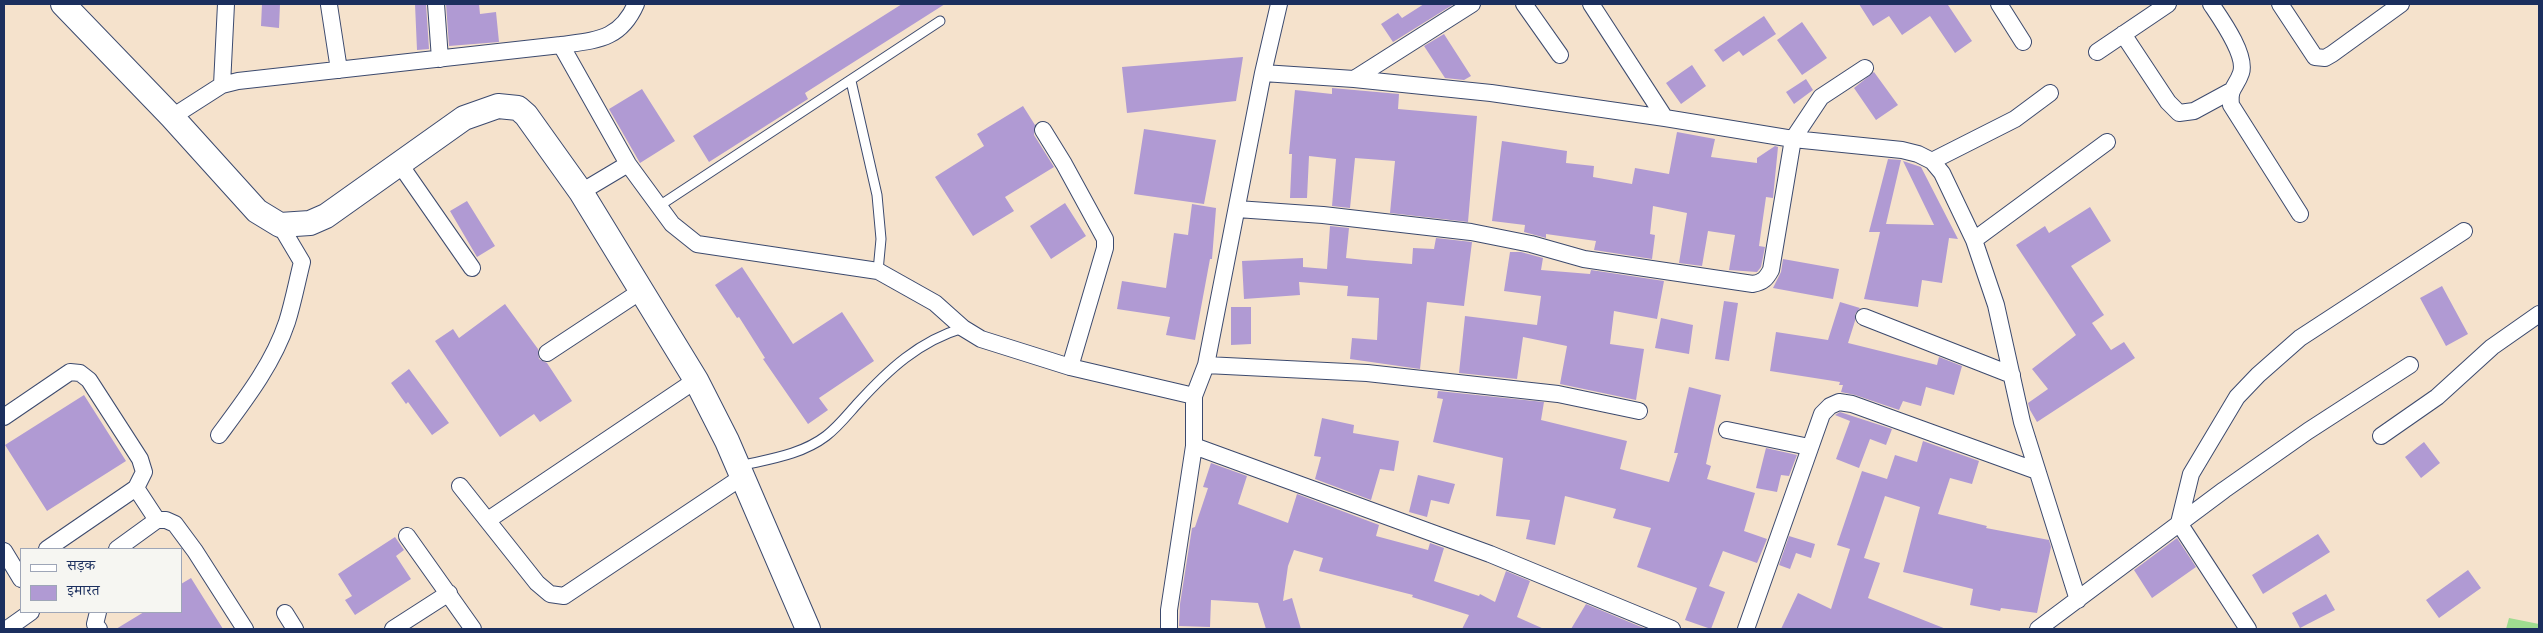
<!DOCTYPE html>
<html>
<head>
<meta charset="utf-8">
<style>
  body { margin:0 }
  #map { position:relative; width:2543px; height:633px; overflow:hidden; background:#f5e2cc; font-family:"IM FELL Double Pica","Noto Serif Devanagari",serif }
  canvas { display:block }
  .frame { position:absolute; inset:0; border:5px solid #1b2f5e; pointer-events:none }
  .legend { position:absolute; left:20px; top:548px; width:162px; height:65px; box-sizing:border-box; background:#f6f6f2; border:1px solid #9ea6b7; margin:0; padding:6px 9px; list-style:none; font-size:15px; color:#1b2f5e }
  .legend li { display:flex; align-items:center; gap:10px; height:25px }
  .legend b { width:25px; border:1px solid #9ea6b7 }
</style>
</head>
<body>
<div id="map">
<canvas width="2543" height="633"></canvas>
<div class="frame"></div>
<ul class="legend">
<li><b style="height:6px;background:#fff"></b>सड़क</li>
<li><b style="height:14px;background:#b09ad3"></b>इमारत</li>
</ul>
</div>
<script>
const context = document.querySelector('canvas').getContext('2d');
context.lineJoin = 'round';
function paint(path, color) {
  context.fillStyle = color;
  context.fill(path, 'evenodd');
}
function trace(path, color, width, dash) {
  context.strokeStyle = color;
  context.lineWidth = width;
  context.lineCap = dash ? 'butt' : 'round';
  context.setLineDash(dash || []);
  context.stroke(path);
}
const green = new Path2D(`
  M 2509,618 L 2539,624 L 2539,629 L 2506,629 Z`);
const building = new Path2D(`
  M 262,4 L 280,4 L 279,28 L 261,26 Z
  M 415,4 L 426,4 L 429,49 L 417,50 Z
  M 446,4 L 479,4 L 480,14 L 496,12 L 499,42 L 449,46 Z
  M 902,4 L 945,4 L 805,93 L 808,99 L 709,162 L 693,136 Z
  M 1424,4 L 1454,4 L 1393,42 L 1381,24 L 1398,13 L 1402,18 Z
  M 1859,4 L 1949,4 L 1948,5 L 1972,41 L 1955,53 L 1930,16 L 1902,35 L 1889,16 L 1873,26 Z
  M 1764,16 L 1776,34 L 1743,56 L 1739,51 L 1723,62 L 1714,50 Z
  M 1802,22 L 1827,58 L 1802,75 L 1777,40 Z
  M 1444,34 L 1471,76 L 1464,80 L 1445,78 L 1424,46 Z
  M 1243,57 L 1236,101 L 1127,113 L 1122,67 Z
  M 1692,65 L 1706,86 L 1681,104 L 1666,83 Z
  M 1874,72 L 1898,105 L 1876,120 L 1854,88 Z
  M 1806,79 L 1813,90 L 1794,104 L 1786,92 Z
  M 1332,88 L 1399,94 L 1398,109 L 1477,116 L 1468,222 L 1390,213 L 1395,161 L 1355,158 L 1350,208 L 1332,206 L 1336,159 L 1309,156 L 1307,198 L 1290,198 L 1292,154 L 1289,154 L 1295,90 L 1332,94 Z
  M 642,89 L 675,141 L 640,163 L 609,109 Z
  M 1023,106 L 1035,125 L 1034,135 L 1054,167 L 1005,197 L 1014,211 L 973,236 L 935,177 L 984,146 L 977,134 Z
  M 1144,129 L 1216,140 L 1204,204 L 1134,194 Z
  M 1677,132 L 1715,139 L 1711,157 L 1757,163 L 1757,158 L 1775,146 L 1778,147 L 1773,198 L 1766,197 L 1759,246 L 1765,247 L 1761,267 L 1757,272 L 1729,270 L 1735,235 L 1708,231 L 1702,266 L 1679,263 L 1687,213 L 1653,206 L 1650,234 L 1655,235 L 1652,259 L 1594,250 L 1596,241 L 1546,234 L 1546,238 L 1524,232 L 1525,225 L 1492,221 L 1502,141 L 1567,151 L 1566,163 L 1594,166 L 1593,177 L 1632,184 L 1635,168 L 1669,174 Z
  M 1888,159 L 1901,160 L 1886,224 L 1934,225 L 1903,161 L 1921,167 L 1958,239 L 1949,238 L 1942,283 L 1922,280 L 1918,307 L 1864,299 L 1880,232 L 1869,232 Z
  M 467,201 L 495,246 L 477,257 L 450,211 Z
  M 1065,203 L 1086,236 L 1051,259 L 1030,226 Z
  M 1192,204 L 1216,208 L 1212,259 L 1210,259 L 1195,340 L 1166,335 L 1170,317 L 1117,309 L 1122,281 L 1166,288 L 1174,233 L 1188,235 Z
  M 2090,207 L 2111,241 L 2071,266 L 2104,315 L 2092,323 L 2111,350 L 2124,342 L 2135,358 L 2037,422 L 2030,410 L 2028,403 L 2048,389 L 2032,369 L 2076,335 L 2016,245 L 2045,226 L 2049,233 Z
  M 1330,226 L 1349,228 L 1346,258 L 1364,260 L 1412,264 L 1413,248 L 1434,249 L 1436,238 L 1472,242 L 1464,306 L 1427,302 L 1420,369 L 1350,359 L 1352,338 L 1377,340 L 1379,298 L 1347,296 L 1348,286 L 1299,282 L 1300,295 L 1244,299 L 1242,261 L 1303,258 L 1303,267 L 1327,269 Z
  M 1510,252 L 1521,252 L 1543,258 L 1541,270 L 1590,274 L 1591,270 L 1664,281 L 1657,319 L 1614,311 L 1610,344 L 1644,349 L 1636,400 L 1560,384 L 1567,346 L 1523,337 L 1517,379 L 1459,373 L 1465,316 L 1537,325 L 1541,296 L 1504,291 Z
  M 1783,259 L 1839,269 L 1833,299 L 1773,288 L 1781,272 Z
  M 742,267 L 793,344 L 842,312 L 874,361 L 819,398 L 828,410 L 808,424 L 763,359 L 765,358 L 739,317 L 737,318 L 715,285 Z
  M 2442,286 L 2468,334 L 2446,346 L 2420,298 Z
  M 1724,301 L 1738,303 L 1729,361 L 1715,359 Z
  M 1840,302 L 1860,308 L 1855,314 L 1855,321 L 1848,343 L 1937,365 L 1939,357 L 1962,366 L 1954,395 L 1926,387 L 1921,406 L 1903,401 L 1899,410 L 1855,395 L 1841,392 L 1843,385 L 1839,385 L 1840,382 L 1770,371 L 1776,332 L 1828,340 Z
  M 505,304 L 538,349 L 539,359 L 547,363 L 572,401 L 540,422 L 534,414 L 500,437 L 435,341 L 453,329 L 459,338 Z
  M 1231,307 L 1251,307 L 1251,344 L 1231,345 Z
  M 1661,318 L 1693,325 L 1689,354 L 1655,348 Z
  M 409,369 L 449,423 L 432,435 L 408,402 L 406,404 L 391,383 Z
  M 1689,387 L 1721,395 L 1706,464 L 1711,466 L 1707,479 L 1755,493 L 1744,531 L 1767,539 L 1757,563 L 1723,551 L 1709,586 L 1725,592 L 1711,629 L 1685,620 L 1697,588 L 1637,567 L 1651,528 L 1613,518 L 1616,509 L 1565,496 L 1555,545 L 1526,539 L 1530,520 L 1496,516 L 1503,458 L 1433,442 L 1443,399 L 1437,398 L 1438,391 L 1544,402 L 1541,420 L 1627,441 L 1620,469 L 1669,482 L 1678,453 L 1674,453 Z
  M 84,395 L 126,461 L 47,511 L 5,445 Z
  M 1840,412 L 1892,429 L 1886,445 L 1870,439 L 1859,468 L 1836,459 L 1850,421 L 1835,415 Z
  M 1322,418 L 1354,425 L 1353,433 L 1399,441 L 1394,471 L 1380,469 L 1371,500 L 1315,479 L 1321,457 L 1314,456 Z
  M 1923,441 L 1979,461 L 1972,484 L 1950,478 L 1938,514 L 1987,526 L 1986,528 L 2049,540 L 2051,547 L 2037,613 L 2001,608 L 2000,611 L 1970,605 L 1973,589 L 1903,572 L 1920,507 L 1885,496 L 1864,558 L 1880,563 L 1868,598 L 1946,629 L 1781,629 L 1798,593 L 1831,609 L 1850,549 L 1837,545 L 1862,471 L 1887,479 L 1895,455 L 1917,462 Z
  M 2424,442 L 2440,463 L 2421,478 L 2405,457 Z
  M 1766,448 L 1797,455 L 1789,476 L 1781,475 L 1777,492 L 1756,488 Z
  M 1211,463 L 1247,476 L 1238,504 L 1288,523 L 1297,494 L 1379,525 L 1376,536 L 1428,550 L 1430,543 L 1444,548 L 1434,581 L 1479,596 L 1480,594 L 1495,602 L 1506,571 L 1530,581 L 1517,617 L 1544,629 L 1462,629 L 1469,615 L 1412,597 L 1413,595 L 1319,571 L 1323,558 L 1294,550 L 1288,566 L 1283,601 L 1292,598 L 1301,629 L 1266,629 L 1258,603 L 1211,600 L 1210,627 L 1179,626 L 1180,604 L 1192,528 L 1195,527 L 1208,488 L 1203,487 Z
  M 1418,475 L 1455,484 L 1449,504 L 1431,500 L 1427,517 L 1409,512 Z
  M 2318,534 L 2330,552 L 2263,594 L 2252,575 Z
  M 1789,536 L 1815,544 L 1811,558 L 1796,553 L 1790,569 L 1779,565 Z
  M 395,537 L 404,550 L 396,556 L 411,579 L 355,615 L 345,600 L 352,596 L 338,574 Z
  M 2177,538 L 2196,567 L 2152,598 L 2134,570 Z
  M 2468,570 L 2481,588 L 2439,618 L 2426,600 Z
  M 191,578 L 223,629 L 116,629 L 144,612 L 181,612 L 181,584 Z
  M 2326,594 L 2335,610 L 2300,628 L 2292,613 Z
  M 1586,604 L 1646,629 L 1571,629 Z`);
const lane = new Path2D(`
  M 851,81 L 877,195 L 881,239 L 878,271
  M 659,206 L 940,21
  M 740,466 C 769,459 801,455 826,436 C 838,427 848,414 858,403 C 888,370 919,341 963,328`);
const street = new Path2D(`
  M 436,4 L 440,59
  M 1524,4 L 1560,55
  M 1591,4 L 1665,118
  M 1999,4 L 2023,42
  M 2211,4 C 2221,19 2247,55 2241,73 C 2236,88 2229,87 2231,105 L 2300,214
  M 2280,4 L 2315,57 L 2325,58 L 2332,54 L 2401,4
  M 329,5 L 339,70
  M 2123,34 L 2168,102 L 2179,113 L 2194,111 L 2229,92
  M 561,45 C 597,40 620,40 636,4
  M 2097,52 L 2168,4
  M 1263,73 L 1354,79 L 1491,93 L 1665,118 L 1793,139 L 1902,150 L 1918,154 L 1932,161 L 1942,173 L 1974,240 L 1996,305 L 2022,422 L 2078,600
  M 1354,79 L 1472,4
  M 222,85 L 226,4
  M 172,117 L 222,85 L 238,81 L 561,45 L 628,164 L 672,224 L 697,244 L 878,271 L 935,303 L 963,328 L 981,339 L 1070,367 L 1194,396
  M 1043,130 L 1064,164 L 1105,239 L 1105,248 L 1070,367
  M 1932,161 L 2015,119 L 2050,93
  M 399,163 L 472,268
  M 581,192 L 628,164
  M 1237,209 L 1323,215 L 1471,232 L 1531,244 L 1584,259 L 1753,284 C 1763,282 1766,279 1771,270 L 1793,139 L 1821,97 L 1865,68
  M 1974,240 L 2107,142
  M 1864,317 L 2012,375
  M 547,353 L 641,291
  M 1206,365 L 1367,373 L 1558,394 L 1639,411
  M 4,417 L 70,372 L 80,373 L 89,380 L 140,459 L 144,472 L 136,488 L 47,549
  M 1727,430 L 1809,447
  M 219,435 C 245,400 273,364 287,322 C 293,303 297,282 302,262 L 280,225
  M 2381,436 L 2437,397 L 2492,347 L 2539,314
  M 1194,446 L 1490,554 L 1672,629
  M 460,486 L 537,583 L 550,594 L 564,596 L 742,477
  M 136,488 L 157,520
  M 488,520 L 696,380
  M 407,536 L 473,629
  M 117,549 L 157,520 L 166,520 L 175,524 L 195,551 L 245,629
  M 4,551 L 21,579
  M 98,612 L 95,624 L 99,629
  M 285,613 L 295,629
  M 7,629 L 31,612
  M 393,629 L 449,593
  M 1169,629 L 1169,610 L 1194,446 L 1194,396 L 1206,365 L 1263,73 L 1279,4
  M 1746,629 L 1822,414 L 1830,406 L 1839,402 L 1852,404 L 2037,471
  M 2038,629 L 2224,490 L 2308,431 L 2410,365
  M 2248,629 L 2179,523 L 2191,474 L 2237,397 L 2258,375 L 2300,338 L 2464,231`);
const secondary = new Path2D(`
  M 63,4 L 172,117 L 257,211 L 280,225 L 310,223 L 326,216 L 464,118 L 498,106 L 518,108 L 526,115 L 581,192 L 696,380 L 727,441 L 808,629`);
paint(green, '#9fdc90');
paint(building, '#b09ad3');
trace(lane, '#3c4a6e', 11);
trace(street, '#3c4a6e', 18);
trace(secondary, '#3c4a6e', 26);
trace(lane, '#fff', 9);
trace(street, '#fff', 16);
trace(secondary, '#fff', 24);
</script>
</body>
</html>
